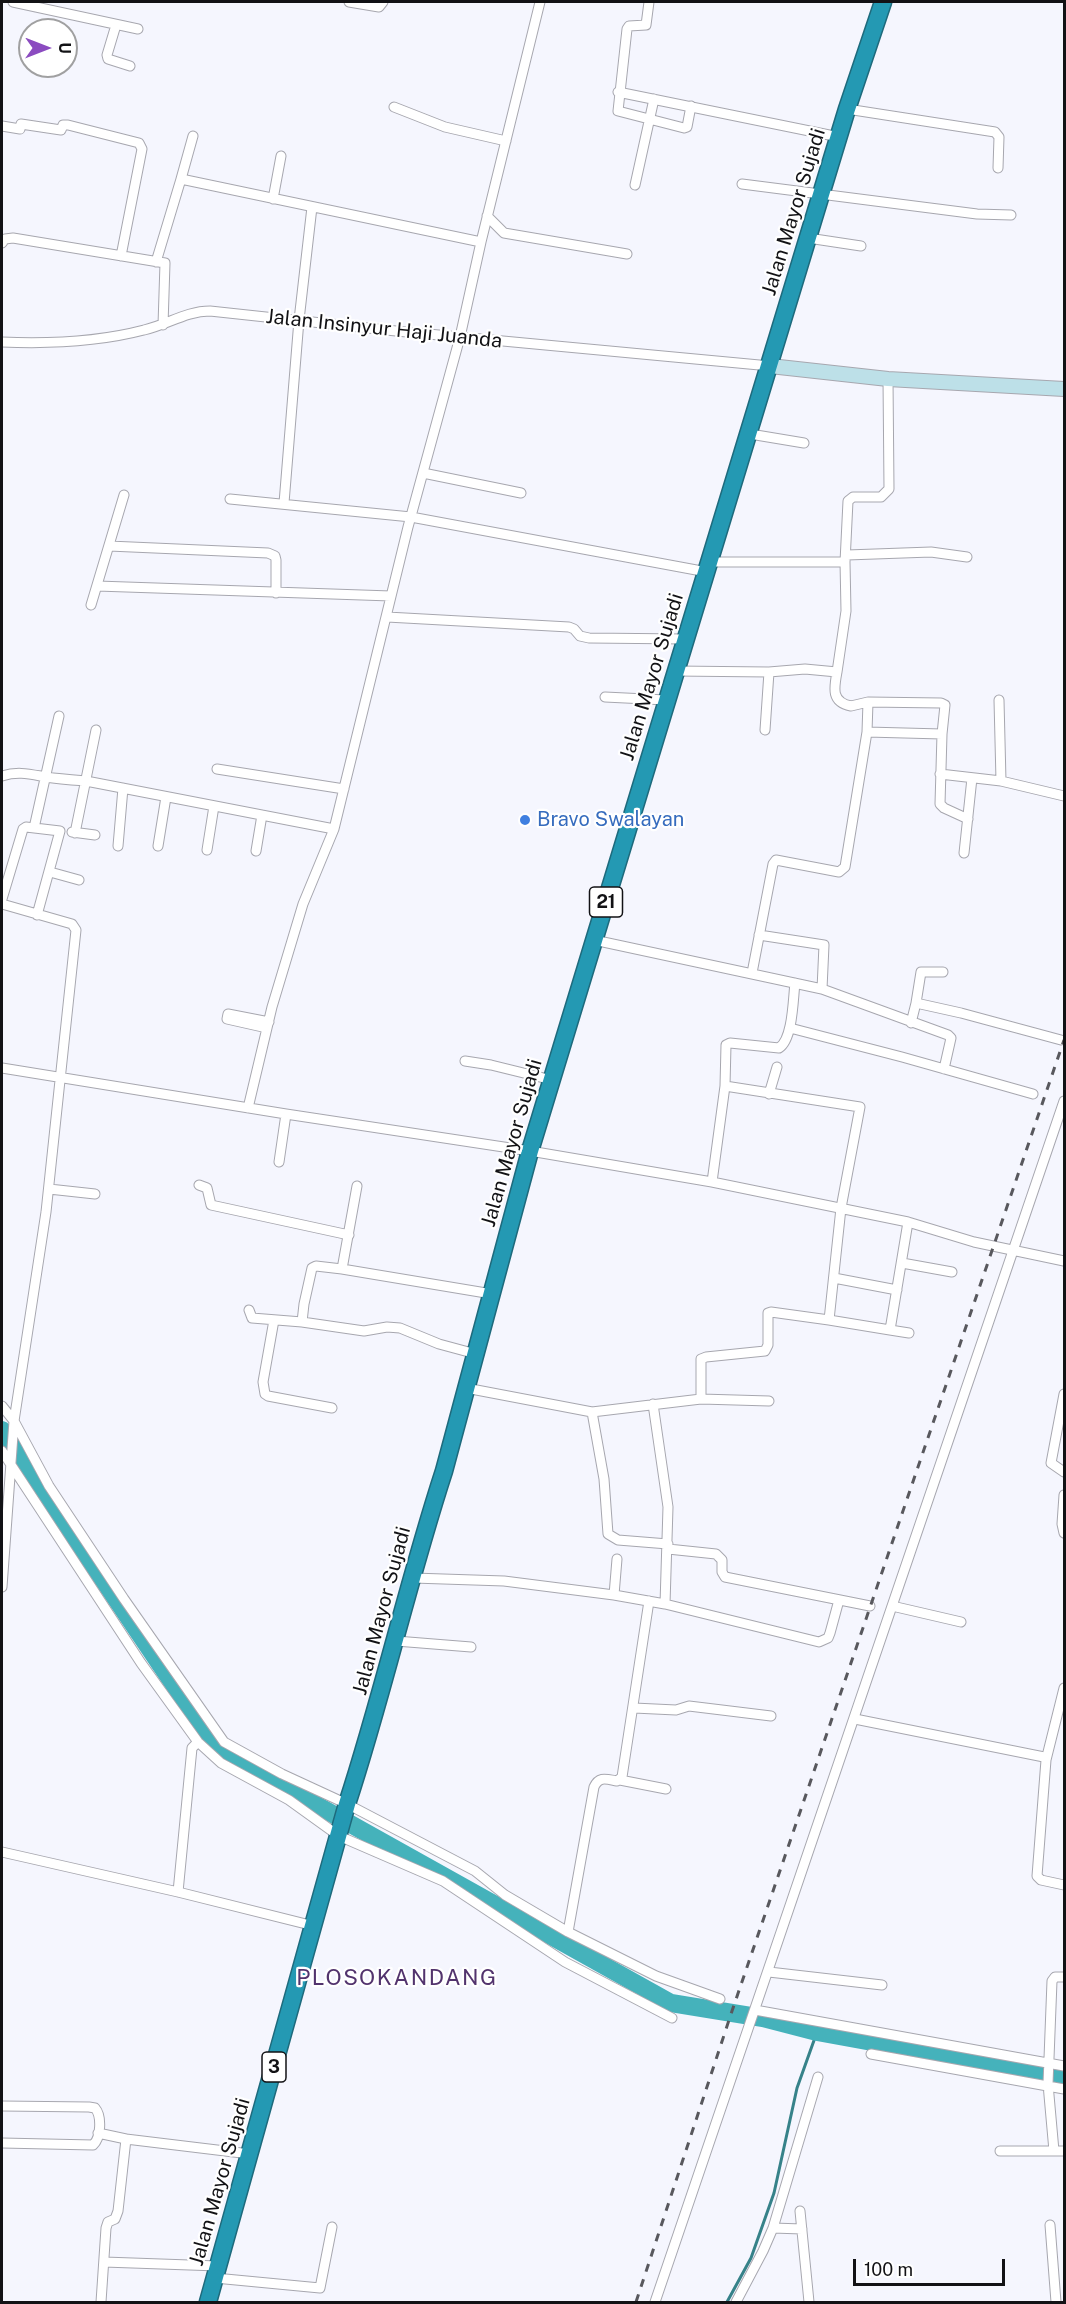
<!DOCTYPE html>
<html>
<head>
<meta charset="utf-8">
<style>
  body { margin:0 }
  #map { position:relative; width:1066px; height:2304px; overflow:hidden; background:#f5f6fe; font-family:"Public Sans",sans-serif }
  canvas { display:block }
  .frame { position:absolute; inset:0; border:3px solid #121215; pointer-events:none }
  .north { position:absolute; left:18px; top:18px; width:60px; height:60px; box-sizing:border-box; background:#fff; border:2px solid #a0a0a1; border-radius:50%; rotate:90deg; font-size:16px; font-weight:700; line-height:24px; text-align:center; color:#121215 }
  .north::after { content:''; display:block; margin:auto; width:21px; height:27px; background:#8b4bc0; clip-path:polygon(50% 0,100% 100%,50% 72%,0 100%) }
  .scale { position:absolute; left:853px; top:2259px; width:152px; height:27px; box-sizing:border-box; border:3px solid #121215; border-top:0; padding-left:8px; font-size:18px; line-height:21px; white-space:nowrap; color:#121215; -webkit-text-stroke:4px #fff; paint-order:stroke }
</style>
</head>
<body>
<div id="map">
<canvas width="1066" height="2304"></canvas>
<div class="frame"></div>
<div class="north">U</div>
<div class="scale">100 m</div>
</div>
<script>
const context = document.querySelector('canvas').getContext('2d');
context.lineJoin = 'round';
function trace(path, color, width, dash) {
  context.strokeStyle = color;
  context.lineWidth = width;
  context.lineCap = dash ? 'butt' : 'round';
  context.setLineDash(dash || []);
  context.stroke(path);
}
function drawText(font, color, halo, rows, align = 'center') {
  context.font = font + ' "Public Sans",sans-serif';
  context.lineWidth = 4.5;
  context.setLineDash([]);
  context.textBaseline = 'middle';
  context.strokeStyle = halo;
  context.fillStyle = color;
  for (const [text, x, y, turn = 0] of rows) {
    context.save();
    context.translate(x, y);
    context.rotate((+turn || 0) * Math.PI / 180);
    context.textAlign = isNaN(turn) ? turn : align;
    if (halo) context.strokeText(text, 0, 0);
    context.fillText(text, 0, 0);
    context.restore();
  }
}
const stream = new Path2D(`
  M 727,2302 L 751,2258 L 774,2193 L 797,2088 L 817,2032`);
const river = new Path2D(`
  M 2,1430 L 218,1750 L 671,2003 L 763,2018 L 817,2032 L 1064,2077`);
const street = new Path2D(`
  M 13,2 L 138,29
  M 349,2 L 379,7 L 383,2
  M 649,2 L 646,25 L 629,26 L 627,29 L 618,111 L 684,128 L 687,127 L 691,106
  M 116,25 L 107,55 L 108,59 L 130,66
  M 618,92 L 839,137
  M 394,107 L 445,127 L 506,141
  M 847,109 L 995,132 L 999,137 L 998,168
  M 2,126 L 20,129 L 21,124 L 61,130 L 63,125 L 68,125 L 139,143 L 142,149 L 121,256
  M 181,179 L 193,136
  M 742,184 L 977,214 L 1011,215
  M 635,185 L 654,99
  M 273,199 L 281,156
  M 487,216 L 504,233 L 627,254
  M 808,238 L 861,246
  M 2,243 L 5,239 L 13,238 L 165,263 L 163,325
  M 156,262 L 181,179 L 481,242
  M 2,342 C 49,344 98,342 144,330 C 167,325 186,311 210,311 L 396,331 L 770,366
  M 750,434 L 804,443
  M 423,473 L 521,493
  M 230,499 L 411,517 L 707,572
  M 284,503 L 299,320 L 312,207
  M 109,546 L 268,553 L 275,556 L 276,560 L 276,593
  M 847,555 L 931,552 L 967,557
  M 710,562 L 845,562 L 848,501 L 853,497 L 881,497 L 889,489 L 888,379
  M 97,586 L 391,596
  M 91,605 L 124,495
  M 387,617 L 569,627 L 574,629 L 580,636 L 589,638 L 685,639
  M 675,671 L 769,672 L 805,669 L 837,672 C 834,688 831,702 851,706 L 868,702 L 867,732 L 845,867 L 839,872 L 776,860 L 773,864 L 752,973
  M 837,672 L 846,611 L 845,562
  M 605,697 L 666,700
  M 999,700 L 1001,781
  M 765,730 L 769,672
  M 867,732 L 942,734 L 945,705 L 941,703 L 868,702
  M 942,734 L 940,804 L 944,808 L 968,819
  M 217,769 L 344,789
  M 940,774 L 1001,781 L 1064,796
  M 2,776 C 18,771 29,774 46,777 C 59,779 73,780 86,781 L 334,829
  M 34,828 L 59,716
  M 72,832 L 95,835
  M 75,833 L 96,730
  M 118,846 L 123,788
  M 158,846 L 166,797
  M 207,850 L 214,806
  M 256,851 L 262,815
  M 964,853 L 972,778
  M 50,872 L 79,880
  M 2,899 L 23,829 L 26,827 L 60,831 L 37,915
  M 2,904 L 72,924 L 76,930 L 46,1212 L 14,1421 L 2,1587
  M 759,935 L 824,945 L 822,989
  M 594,940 L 822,989 L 948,1035 L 951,1038 L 944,1069
  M 916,1003 L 921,972 L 943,972
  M 911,1023 L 916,1003 L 961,1013 L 1061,1040
  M 267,1028 L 227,1019 L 228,1014 L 269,1022
  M 790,1028 L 902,1057 L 1033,1094
  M 465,1061 L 491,1065 L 552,1080
  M 2,1068 L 286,1114 L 530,1151 L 712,1182 L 908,1222 L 974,1242 L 1064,1261
  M 725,1086 L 860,1107 L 841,1208 L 829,1320 L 890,1330 L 908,1222
  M 769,1094 L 777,1067
  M 248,1108 L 272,1007 L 303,904 L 334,829 L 408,527 L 460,337 L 481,242 L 540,2
  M 279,1162 L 286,1114
  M 712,1182 L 725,1086 L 726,1045 L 730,1043 L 779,1048 C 793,1039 793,999 795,983
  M 199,1185 L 207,1188 L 211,1205 L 349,1235
  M 357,1186 L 342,1269 L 492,1294
  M 49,1189 L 95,1194
  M 902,1263 L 952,1272
  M 342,1269 L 316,1266 L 312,1268 L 304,1304 L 302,1322 L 364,1331 L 387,1327 L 400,1328 L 439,1344 L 476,1354
  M 834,1278 L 897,1290
  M 249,1310 L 252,1318 L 302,1322
  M 274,1320 L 263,1382 L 265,1394 L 268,1396 L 332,1408
  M 890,1330 L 909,1333
  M 466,1388 L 592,1412 L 604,1479 L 608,1534 L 618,1540 L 668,1544
  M 1064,1394 L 1051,1463 L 1064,1472
  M 701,1399 L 701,1359 L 706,1357 L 765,1351 L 768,1345 L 768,1313 L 771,1312 L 829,1320
  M 653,1404 L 668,1507 L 665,1604
  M 2,1406 L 14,1421 L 49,1486 L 124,1599 L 224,1742 L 282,1774 L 347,1804 L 475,1871 L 505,1895 L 568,1932 L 656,1976 L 720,1999
  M 592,1412 L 701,1399 L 769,1401
  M 2,1451 L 141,1663 L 198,1742 L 221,1763 L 289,1800 L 339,1836 L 443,1881 L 565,1962 L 672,2018
  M 1064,1495 L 1062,1524 L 1064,1533
  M 668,1549 L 716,1554 L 722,1560 L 722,1572 L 725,1577 L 870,1606
  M 413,1578 L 504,1581 L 614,1595 L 665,1604 L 819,1642 L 828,1638 L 830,1633 L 839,1600
  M 614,1595 L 617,1559
  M 892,1606 L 961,1622
  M 396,1641 L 471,1647
  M 634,1708 L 676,1710 L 689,1706 L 771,1716
  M 855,1719 L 1044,1757 L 1046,1760 L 1037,1876 L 1041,1880 L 1064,1885
  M 1046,1760 L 1064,1688
  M 620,1780 L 666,1789
  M 2,1852 L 178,1892 L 314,1926
  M 178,1892 L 192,1748 L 198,1742
  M 568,1932 L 594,1787 C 599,1776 606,1779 617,1781 L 622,1777 L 649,1601
  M 769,1972 L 882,1985
  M 1064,1977 L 1055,1977 L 1052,1981 L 1048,2084 L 1054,2151 L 1064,2151
  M 755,2010 L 1064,2066
  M 871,2054 L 1064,2089
  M 2,2106 L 89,2107 L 95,2108 C 102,2116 101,2138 93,2145 L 2,2143
  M 98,2133 L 126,2139 L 118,2211 L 115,2219 L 108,2222 L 106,2228 L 101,2302
  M 126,2139 L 250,2154
  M 1000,2151 L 1054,2151
  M 800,2211 L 809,2302
  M 1050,2225 L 1056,2302
  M 773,2228 L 802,2229
  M 104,2262 L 218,2266
  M 215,2278 L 320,2288 L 332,2227
  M 655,2302 L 1064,1101
  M 736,2302 L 763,2251 L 773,2228 L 818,2077`);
const secondary = new Path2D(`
  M 770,366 L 888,379 L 1064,389`);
const highway = new Path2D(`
  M 208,2302 L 347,1804 C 383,1694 408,1581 444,1471 L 530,1151 L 847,109 L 883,2`);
const rail = new Path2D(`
  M 636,2302 L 732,2011 L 1064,1040`);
const markers = [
  [525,820,6,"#3f7fe0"]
];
const shields = [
  [606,902,33],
  [274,2067,24]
];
const shieldNames = [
  ["21",606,902],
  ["3",274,2067]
];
const streetNames = [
  ["Jalan Mayor Sujadi",794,212,-73],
  ["Jalan Insinyur Haji Juanda",384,329,6],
  ["Jalan Mayor Sujadi",652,677,-73],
  ["Jalan Mayor Sujadi",512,1143,-74],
  ["Jalan Mayor Sujadi",382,1611,-75],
  ["Jalan Mayor Sujadi",220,2182,-74]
];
const shopNames = [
  ["Bravo Swalayan",537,820]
];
const quarterNames = [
  ["PLOSOKANDANG",397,1978]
];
trace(stream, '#368289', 3);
trace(river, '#45b2bb', 18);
trace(street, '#a7a7af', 11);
trace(secondary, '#a7a7af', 16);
trace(highway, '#1e6a7c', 19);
trace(street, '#fff', 9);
trace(secondary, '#bde0e8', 14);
trace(highway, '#2499b3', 16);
trace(rail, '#58585d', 3, [8, 8]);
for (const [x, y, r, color] of markers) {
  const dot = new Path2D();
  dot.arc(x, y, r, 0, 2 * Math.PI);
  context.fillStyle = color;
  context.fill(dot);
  trace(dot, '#fff', 2);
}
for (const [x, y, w] of shields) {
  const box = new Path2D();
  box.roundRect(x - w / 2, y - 15, w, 30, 4.5);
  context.fillStyle = '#fff';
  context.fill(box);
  trace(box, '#121215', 1.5);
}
drawText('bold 18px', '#121215', null, shieldNames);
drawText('20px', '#121215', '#fff', streetNames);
drawText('20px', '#366cbe', '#fff', shopNames, 'left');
context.letterSpacing = '1.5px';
drawText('22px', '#52336d', '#fff', quarterNames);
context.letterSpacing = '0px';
</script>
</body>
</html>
